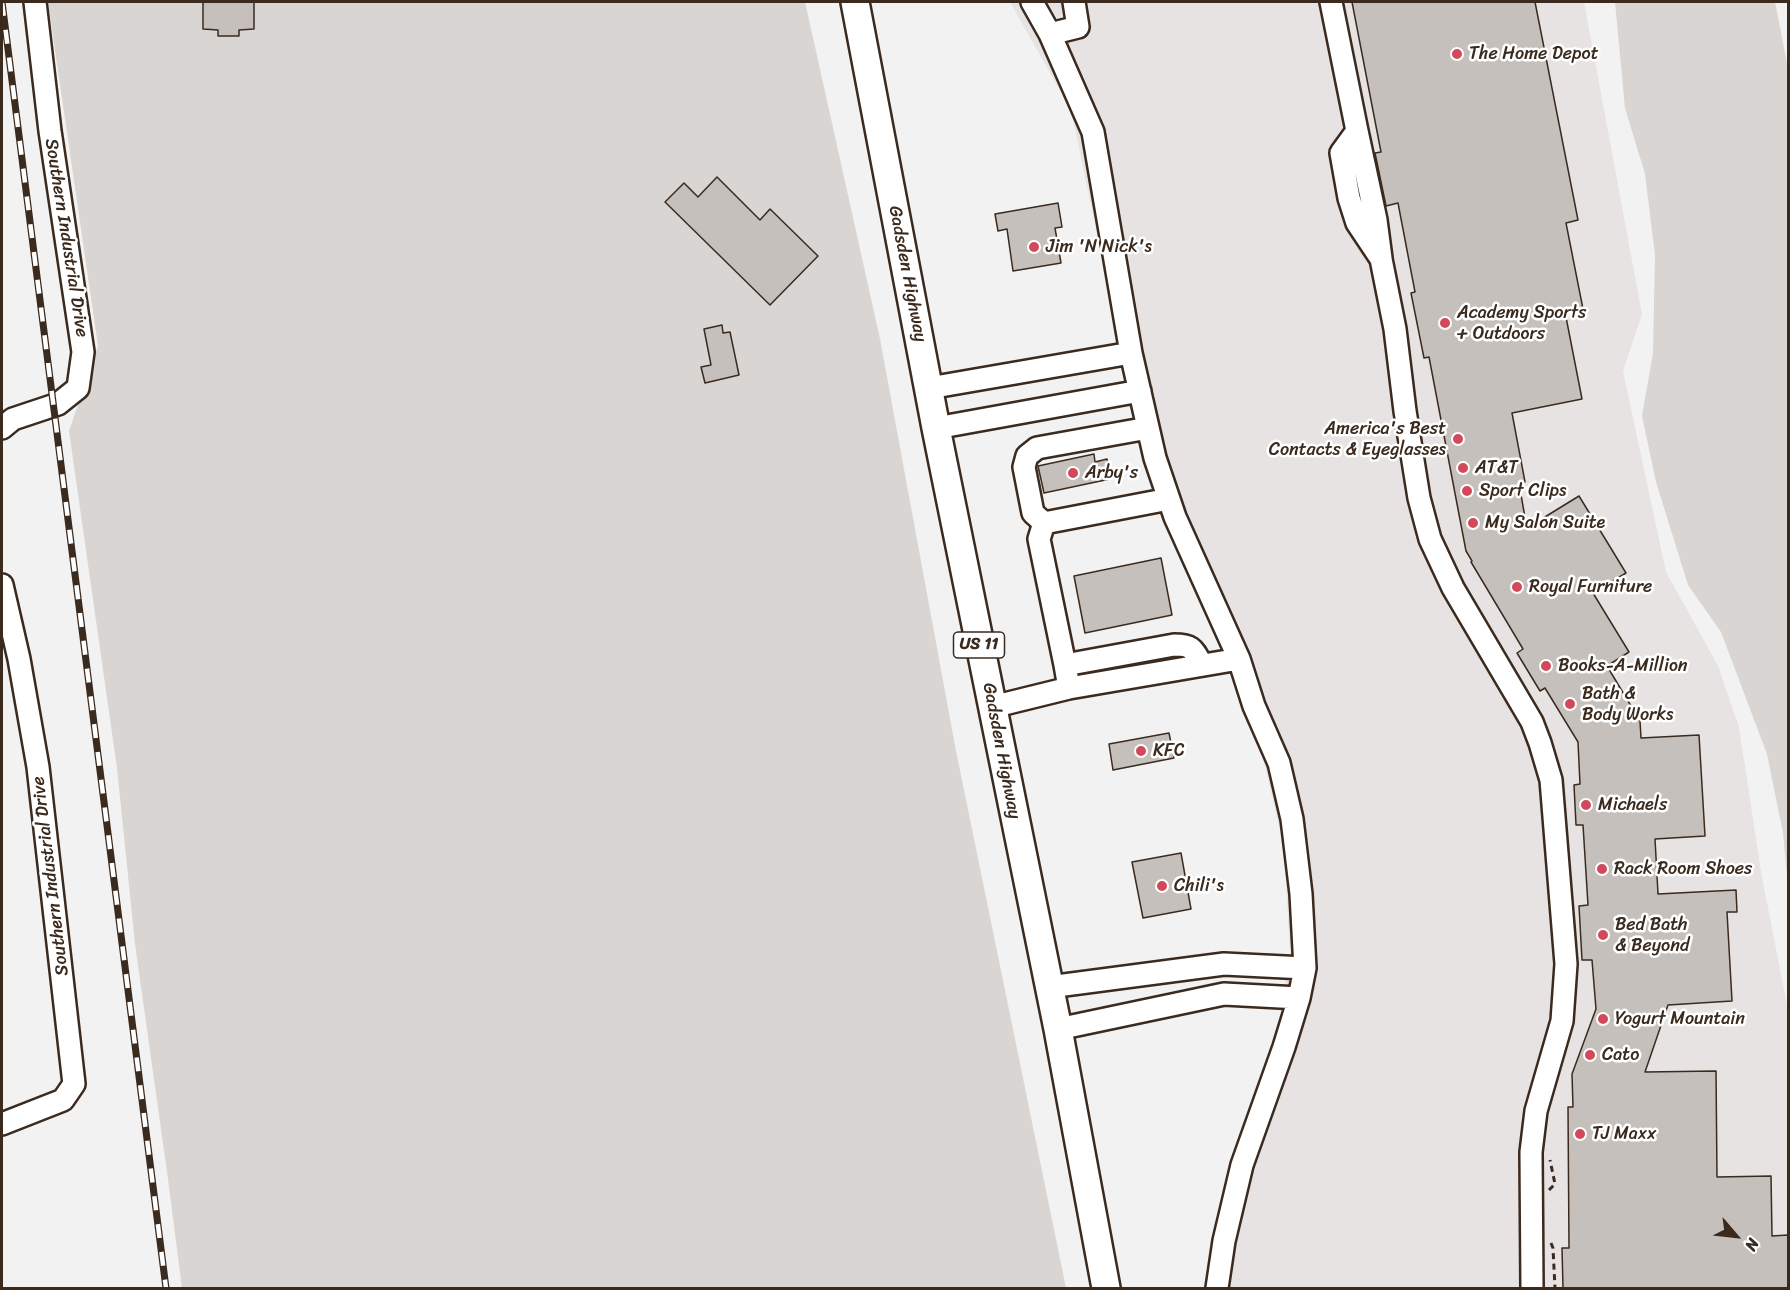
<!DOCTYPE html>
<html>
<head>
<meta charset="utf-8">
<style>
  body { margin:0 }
  #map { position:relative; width:1790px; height:1290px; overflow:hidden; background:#f3f2f2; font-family:Sriracha,sans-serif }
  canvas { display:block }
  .frame { position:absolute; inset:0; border:3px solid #3b2a1e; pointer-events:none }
  .north { position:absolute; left:1706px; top:1206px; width:60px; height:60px; -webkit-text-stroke:4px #fff; paint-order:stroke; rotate:118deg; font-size:16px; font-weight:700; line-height:24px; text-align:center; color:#3b2a1e }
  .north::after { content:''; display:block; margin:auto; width:21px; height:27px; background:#3b2a1e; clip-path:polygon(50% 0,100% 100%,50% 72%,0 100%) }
</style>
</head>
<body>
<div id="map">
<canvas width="1790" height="1290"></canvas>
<div class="frame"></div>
<div class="north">N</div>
</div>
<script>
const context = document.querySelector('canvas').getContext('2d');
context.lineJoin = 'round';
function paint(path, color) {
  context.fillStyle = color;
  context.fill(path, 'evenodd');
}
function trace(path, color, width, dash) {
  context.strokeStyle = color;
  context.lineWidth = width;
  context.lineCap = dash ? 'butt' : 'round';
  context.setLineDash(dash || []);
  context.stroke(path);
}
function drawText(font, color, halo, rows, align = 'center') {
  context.font = font + ' Sriracha,sans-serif';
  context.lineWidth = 5;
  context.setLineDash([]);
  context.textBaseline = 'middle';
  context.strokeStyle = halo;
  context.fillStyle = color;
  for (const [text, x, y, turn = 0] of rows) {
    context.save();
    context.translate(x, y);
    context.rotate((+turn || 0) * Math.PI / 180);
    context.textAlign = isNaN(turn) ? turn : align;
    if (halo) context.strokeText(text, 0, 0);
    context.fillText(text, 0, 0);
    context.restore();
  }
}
const built = new Path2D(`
  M 1010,2 L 1584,2 L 1642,314 L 1623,371 L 1666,572 L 1718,666 L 1739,727 L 1761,872 L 1788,1010 L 1788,1288 L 1209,1288 L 1226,1194 L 1281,1015 L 1290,953 L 1284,847 L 1264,762 L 1120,343 L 1071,110 Z`);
const green = new Path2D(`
  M 48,2 L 805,2 L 880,339 L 956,751 L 1066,1288 L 182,1288 L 168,1179 L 135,944 L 117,768 L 69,431 L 98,346 Z
  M 1615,2 L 1775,2 L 1788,68 L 1788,887 L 1783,833 L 1767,754 L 1721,632 L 1688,585 L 1656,482 L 1642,416 L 1653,353 L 1655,255 L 1645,174 L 1625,108 Z`);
const building = new Path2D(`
  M 203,2 L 254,2 L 254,29 L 239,30 L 239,36 L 218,36 L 218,30 L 203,29 Z
  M 1352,2 L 1535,2 L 1578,220 L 1566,223 L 1583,309 L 1565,312 L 1582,399 L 1512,413 L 1525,482 L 1519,484 L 1527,528 L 1579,496 L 1626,573 L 1593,593 L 1629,652 L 1607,666 L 1640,721 L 1641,738 L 1699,735 L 1705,836 L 1655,839 L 1658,894 L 1736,890 L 1737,912 L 1727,912 L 1732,1001 L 1668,1005 L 1645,1072 L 1716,1071 L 1717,1177 L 1771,1176 L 1772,1236 L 1788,1235 L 1788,1288 L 1563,1288 L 1562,1248 L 1569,1248 L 1568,1107 L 1573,1107 L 1572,1074 L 1596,1009 L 1592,960 L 1582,960 L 1579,906 L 1588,905 L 1583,825 L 1576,825 L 1574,785 L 1580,784 L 1578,742 L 1545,688 L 1540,691 L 1517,653 L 1523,649 L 1471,562 L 1472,561 L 1466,551 L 1429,357 L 1424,358 L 1411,293 L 1415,292 L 1398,203 L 1386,206 L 1375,153 L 1381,152 Z
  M 717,177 L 760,220 L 770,209 L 818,256 L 770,305 L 665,202 L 684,183 L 698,197 Z
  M 1058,203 L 1062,227 L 1055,228 L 1061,263 L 1013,271 L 1007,229 L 998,231 L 995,214 Z
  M 722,325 L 723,333 L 730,332 L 739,375 L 705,383 L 701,367 L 711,365 L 704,329 Z
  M 1094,454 L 1095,462 L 1107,459 L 1110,479 L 1044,493 L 1038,466 Z
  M 1161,558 L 1172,615 L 1085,633 L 1074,576 Z
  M 1169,733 L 1174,758 L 1113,770 L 1109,744 Z
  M 1181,853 L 1191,909 L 1143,918 L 1132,862 Z`);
const path = new Path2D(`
  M 1549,1190 L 1555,1184 L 1550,1160
  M 1551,1243 L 1553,1248 L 1555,1288`);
const minor = new Path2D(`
  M 1032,2 L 1050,34 L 1093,132 L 1131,353 L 1155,458 L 1175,517 L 1239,659 L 1254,706 L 1279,763 L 1292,819 L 1301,894 L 1305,968 L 1299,998 L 1284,1047 L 1242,1165 L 1224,1241 L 1217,1288
  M 1331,2 L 1357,131 L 1341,153 L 1349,198 L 1357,223 L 1381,259 L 1395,329 L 1405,411 L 1419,498 L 1430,539 L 1453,588 L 1532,722 L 1540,743 L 1551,780 L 1566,964 L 1562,1021 L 1536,1111 L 1531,1152 L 1532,1288
  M 1050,34 L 1078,27 L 1074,2
  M 1357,131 L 1376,220 L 1381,258
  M 929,388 L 1131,353
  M 2,428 L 13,419 L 58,404 L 78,388 L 83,352 L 50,131 L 35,2
  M 936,428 L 1140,391
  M 1148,428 L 1037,448 L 1027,456 L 1024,467 L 1033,513 L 1044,523 L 1169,499
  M 1044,523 L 1039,539 L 1065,665
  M 2,585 L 19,659 L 38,767 L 74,1084 L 63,1100 L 2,1124
  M 1069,688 L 1065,665 L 1174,645 C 1193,645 1193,649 1202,665
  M 992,707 L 1069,688 L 1239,659
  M 1049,987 L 1224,964 L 1305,968
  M 1058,1029 L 1224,994 L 1299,998`);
const major = new Path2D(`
  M 855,2 L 936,428 L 1058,1029 L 1106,1288`);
const rail = new Path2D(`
  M 2,2 L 166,1288`);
const markers = [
  [1457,54,6,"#d1495b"],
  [1034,247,6,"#d1495b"],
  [1445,323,6,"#d1495b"],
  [1458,439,6,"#d1495b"],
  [1463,468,6,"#d1495b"],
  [1073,473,6,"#d1495b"],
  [1467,491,6,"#d1495b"],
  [1473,523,6,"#d1495b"],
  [1517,587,6,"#d1495b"],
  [1546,666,6,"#d1495b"],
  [1570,704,6,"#d1495b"],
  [1141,751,6,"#d1495b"],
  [1586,805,6,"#d1495b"],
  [1602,869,6,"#d1495b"],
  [1162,886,6,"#d1495b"],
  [1603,935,6,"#d1495b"],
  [1603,1019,6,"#d1495b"],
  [1590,1055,6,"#d1495b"],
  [1580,1134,6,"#d1495b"]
];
const shields = [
  [979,645,51]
];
const shieldNames = [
  ["US 11",979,645]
];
const poiNames = [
  ["The Home Depot",1469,54],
  ["Jim 'N Nick's",1046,247],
  ["Academy Sports",1457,313],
  ["+ Outdoors",1457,334],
  ["America's Best",1446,429,"right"],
  ["Contacts & Eyeglasses",1446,450,"right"],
  ["AT&T",1475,468],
  ["Arby's",1085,473],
  ["Sport Clips",1479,491],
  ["My Salon Suite",1485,523],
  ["Royal Furniture",1529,587],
  ["Books-A-Million",1558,666],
  ["Bath &",1582,694],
  ["Body Works",1582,715],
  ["KFC",1153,751],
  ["Michaels",1598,805],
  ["Rack Room Shoes",1614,869],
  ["Chili's",1174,886],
  ["Bed Bath",1615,925],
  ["& Beyond",1615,946],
  ["Yogurt Mountain",1615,1019],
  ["Cato",1602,1055],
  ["TJ Maxx",1592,1134]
];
const streetNames = [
  ["Southern Industrial Drive",66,238,81],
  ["Gadsden Highway",907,274,79],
  ["Gadsden Highway",1001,751,79],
  ["Southern Industrial Drive",51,876,-97]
];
paint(built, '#e6e3e2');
paint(green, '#d8d5d2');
paint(building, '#c6c0bd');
trace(building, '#3b2a1e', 1.5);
trace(minor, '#3b2a1e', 26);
trace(major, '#3b2a1e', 32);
trace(path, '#3b2a1e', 3, [6, 4.5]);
trace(minor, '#fff', 21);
trace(major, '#fff', 27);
trace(rail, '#3b2a1e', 7);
trace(rail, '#fff', 4.5, [14]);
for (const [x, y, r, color] of markers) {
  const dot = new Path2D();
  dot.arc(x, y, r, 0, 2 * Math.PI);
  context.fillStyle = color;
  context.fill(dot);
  trace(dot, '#fff', 2);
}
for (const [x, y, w] of shields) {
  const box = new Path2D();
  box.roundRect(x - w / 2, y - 13, w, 26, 4.5);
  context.fillStyle = '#fff';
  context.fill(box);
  trace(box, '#3b2a1e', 1.5);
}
drawText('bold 16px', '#3b2a1e', null, shieldNames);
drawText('18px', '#3b2a1e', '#fff', poiNames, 'left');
drawText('18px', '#3b2a1e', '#fff', streetNames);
</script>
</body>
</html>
